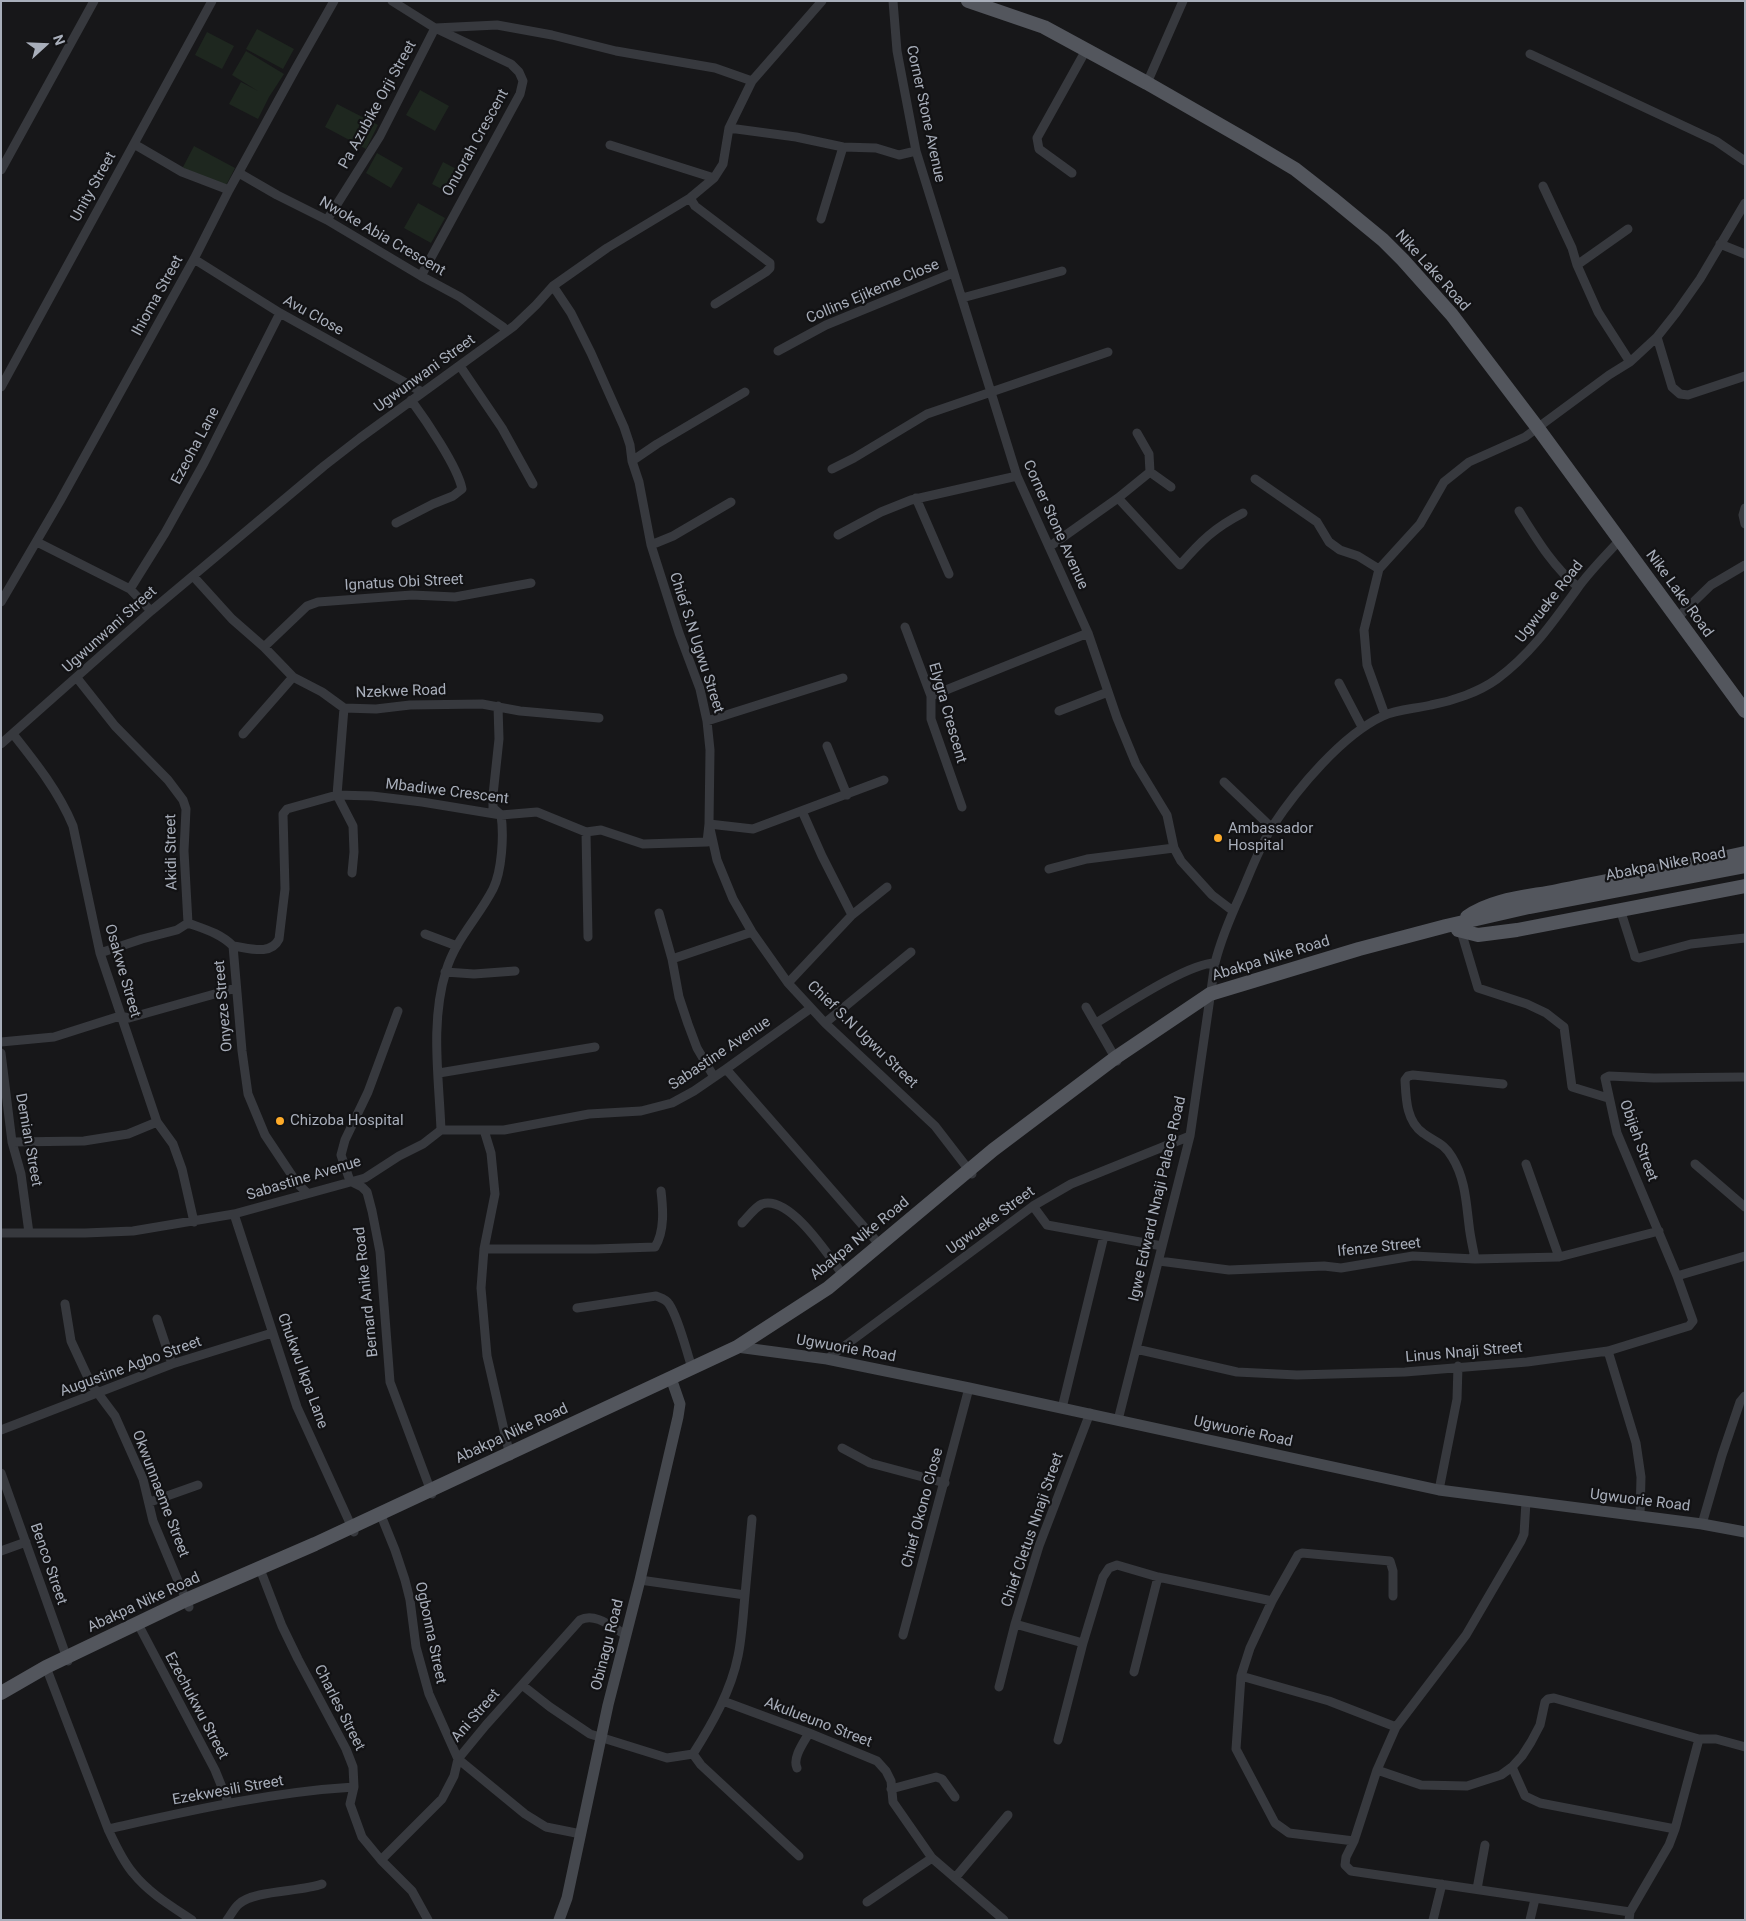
<!DOCTYPE html>
<html>
<head>
<meta charset="utf-8">
<style>
  body { margin:0 }
  #map { position:relative; width:1746px; height:1921px; overflow:hidden; background:#171719; font-family:Roboto,sans-serif }
  canvas { display:block }
  .frame { position:absolute; inset:0; border:2px solid #a8aeba; pointer-events:none }
  .north { position:absolute; left:20px; top:20px; width:50px; height:50px; -webkit-text-stroke:4px #121214; paint-order:stroke; rotate:70deg; font-size:14px; font-weight:700; line-height:20px; text-align:center; color:#a8aeba }
  .north::after { content:''; display:block; margin:auto; width:18px; height:22px; background:#a8aeba; clip-path:polygon(50% 0,100% 100%,50% 72%,0 100%) }
</style>
</head>
<body>
<div id="map">
<canvas width="1746" height="1921"></canvas>
<div class="frame"></div>
<div class="north">N</div>
</div>
<script>
const context = document.querySelector('canvas').getContext('2d');
context.lineJoin = 'round';
function paint(path, color) {
  context.fillStyle = color;
  context.fill(path, 'evenodd');
}
function trace(path, color, width, dash) {
  context.strokeStyle = color;
  context.lineWidth = width;
  context.lineCap = dash ? 'butt' : 'round';
  context.setLineDash(dash || []);
  context.stroke(path);
}
function drawText(font, color, halo, rows, align = 'center') {
  context.font = font + ' Roboto,sans-serif';
  context.lineWidth = 4.5;
  context.setLineDash([]);
  context.textBaseline = 'middle';
  context.strokeStyle = halo;
  context.fillStyle = color;
  for (const [text, x, y, turn = 0] of rows) {
    context.save();
    context.translate(x, y);
    context.rotate((+turn || 0) * Math.PI / 180);
    context.textAlign = isNaN(turn) ? turn : align;
    if (halo) context.strokeText(text, 0, 0);
    context.fillText(text, 0, 0);
    context.restore();
  }
}
const green = new Path2D(`
  M 257,29 L 294,49 L 283,69 L 246,49 Z
  M 207,32 L 234,46 L 222,69 L 195,55 Z
  M 246,51 L 284,74 L 269,97 L 258,119 L 229,104 L 241,82 L 258,91 L 232,75 Z
  M 420,90 L 449,106 L 435,131 L 406,115 Z
  M 337,104 L 378,125 L 366,149 L 325,127 Z
  M 194,146 L 235,168 L 223,191 L 182,169 Z
  M 377,153 L 403,168 L 391,188 L 366,173 Z
  M 443,162 L 464,173 L 453,195 L 432,184 Z
  M 418,203 L 445,218 L 431,243 L 404,228 Z`);
const street = new Path2D(`
  M 392,1 L 435,28 L 511,64 L 519,72 L 523,81 L 520,94 L 514,105 L 421,276
  M 893,1 L 897,51 L 916,151 L 1017,476 L 1088,633 L 1117,718 L 1136,764 L 1167,815 L 1174,848 L 1181,861 L 1212,895 L 1233,911
  M 1530,54 L 1716,141 L 1745,161
  M 1147,83 L 1183,1
  M 729,128 L 796,137 L 843,147 L 876,148 L 899,155 L 916,151
  M 134,144 L 182,172 L 229,190
  M 610,145 L 714,178
  M 1,170 L 94,1
  M 239,173 L 277,195 L 327,220 L 421,276 L 460,297 L 503,327 L 507,331
  M 1072,173 L 1039,149 L 1037,138 L 1086,50
  M 1543,186 L 1572,248 L 1577,265 L 1598,312 L 1630,362
  M 690,198 L 695,206 L 770,263 L 770,268 L 766,272 L 715,304
  M 821,219 L 843,147
  M 327,220 L 380,136 L 435,28 L 497,25 L 552,35 L 616,51 L 715,68 L 752,81
  M 1720,244 L 1745,254
  M 194,259 L 280,313 L 422,392
  M 1577,265 L 1628,229
  M 553,286 L 571,313 L 591,353 L 624,427 L 630,445 L 632,461 L 639,482 L 651,545 L 679,633 L 700,689 L 707,721 L 710,750 L 709,824 L 717,860 L 733,899 L 752,932 L 788,983 L 825,1023 L 935,1126 L 972,1174
  M 962,298 L 1062,271
  M 1657,337 L 1672,387 L 1680,394 L 1688,395 L 1745,376
  M 778,351 L 826,325 L 953,273
  M 460,366 L 502,428 L 533,484
  M 1,387 L 212,1
  M 632,461 L 657,444 L 745,392
  M 832,469 L 854,458 L 927,414 L 1108,352
  M 1150,472 L 1171,487
  M 1255,479 L 1317,522 L 1329,542 L 1340,550 L 1358,556 L 1379,569
  M 916,498 L 949,574
  M 1118,498 L 1180,565 C 1201,541 1214,528 1243,513
  M 1745,508 L 1743,515 L 1745,524
  M 1519,511 C 1536,538 1553,567 1578,587
  M 396,523 L 433,504 L 453,496 L 462,489 C 458,467 425,419 411,400
  M 838,535 L 881,512 L 911,500 L 1017,476
  M 37,542 L 130,589 L 151,611
  M 651,545 L 673,536 L 731,502
  M 1049,547 L 1118,498 L 1150,472 L 1149,454 L 1137,433
  M 193,576 L 232,619 L 264,647 L 293,677 L 322,692 L 344,708 L 376,709 L 410,705 L 482,704 L 520,711 L 599,718
  M 130,589 L 165,533 L 204,463 L 280,313
  M 1,602 L 60,501 L 194,259 L 229,190 L 296,68 L 334,1
  M 1677,618 L 1711,585 L 1745,565
  M 905,627 L 931,696 L 931,719 L 962,807
  M 264,647 L 307,606 L 318,602 L 412,595 L 455,597 L 531,583
  M 77,678 L 115,726 L 168,780 L 183,800 L 186,809 L 184,851 L 188,923 C 204,929 220,933 233,946
  M 1339,683 L 1362,727
  M 931,696 L 1088,633
  M 344,708 L 337,795 L 353,826 L 354,852 L 352,873
  M 1059,711 L 1108,692
  M 1385,715 L 1367,665 L 1364,630 L 1379,569 L 1420,524 L 1444,482 L 1469,462 L 1525,437 L 1609,375 L 1630,362 L 1657,337 L 1676,313 L 1700,279 L 1745,203
  M 707,721 L 843,678
  M 13,734 C 36,763 59,792 73,826 L 100,953 L 157,1122 L 173,1144 L 182,1169 L 194,1222
  M 243,734 L 293,677
  M 1,744 L 151,611 L 324,466 L 360,438 L 514,326 L 536,305 L 553,286 L 607,248 L 690,198 L 714,178 L 723,164 L 729,128 L 752,81 L 822,1
  M 827,746 L 847,795
  M 1224,782 L 1272,828
  M 802,811 L 822,856 L 852,915 L 887,887
  M 586,832 L 588,937
  M 1049,869 L 1087,859 L 1174,848
  M 1620,909 L 1634,953 L 1635,957 L 1639,958 L 1691,944 L 1745,938
  M 659,913 L 672,959 L 679,997 L 688,1024 L 697,1048 L 714,1077
  M 1461,931 L 1478,988 L 1527,1004 L 1546,1013 L 1564,1027 L 1572,1087 L 1608,1098
  M 425,934 L 457,946
  M 100,953 L 142,939 L 177,930 L 188,923
  M 672,959 L 752,932
  M 445,972 L 474,974 L 515,971
  M 788,983 L 852,915
  M 1086,1007 L 1117,1061
  M 398,1011 L 368,1092 L 345,1140 L 341,1155 L 350,1181 L 362,1187 L 367,1192 L 372,1211 L 380,1252 L 390,1382 L 432,1494
  M 825,1023 L 911,952
  M 1096,1023 C 1121,1008 1188,963 1215,963
  M 1,1042 L 54,1037 L 120,1016 L 129,1018 L 236,988
  M 1,1053 L 12,1142 L 21,1174 L 29,1233
  M 726,1069 L 879,1244
  M 439,1073 L 595,1047
  M 441,1130 C 439,1078 430,1022 446,971 C 455,940 478,918 493,889 C 502,871 504,835 501,815 L 493,808 L 493,795 L 499,739 L 498,706
  M 484,1130 L 491,1153 L 495,1194 L 484,1249 L 481,1288 L 487,1356 L 510,1456
  M 12,1142 L 84,1141 L 128,1134 L 157,1122
  M 1526,1164 L 1559,1257
  M 1695,1164 L 1745,1207
  M 307,1193 L 297,1183 L 265,1135 L 248,1094 L 242,1051 L 233,946 C 249,948 271,956 279,939 L 285,889 L 283,814 L 287,809 L 337,795 L 372,796 L 422,802 L 501,815 L 537,812 L 586,832 L 601,830 L 643,844 L 707,842 L 709,824 L 753,829 L 884,780
  M 1033,1206 L 1047,1225 L 1162,1246
  M 234,1214 L 297,1407 L 354,1532
  M 742,1223 C 748,1217 755,1207 762,1204 C 790,1195 828,1255 843,1275
  M 1,1233 L 85,1233 L 133,1231 L 234,1214 L 365,1178 L 399,1156 L 423,1144 L 441,1130 L 504,1130 L 589,1114 L 641,1111 L 672,1103 L 694,1091 L 726,1069 L 811,1008
  M 484,1249 L 595,1249 L 655,1247 C 665,1231 663,1208 661,1191
  M 1475,1259 C 1473,1248 1470,1236 1469,1225 C 1466,1201 1465,1178 1452,1157 C 1444,1143 1435,1142 1423,1133 C 1406,1121 1406,1098 1405,1080 L 1408,1076 L 1413,1075 L 1503,1084
  M 1159,1261 L 1229,1270 L 1324,1266 L 1341,1268 L 1413,1256 L 1475,1259 L 1559,1257 L 1659,1231
  M 1677,1276 L 1745,1256
  M 65,1304 L 71,1341 L 91,1384 L 115,1416 L 143,1479 L 153,1521 L 189,1607
  M 577,1308 L 656,1296 C 661,1298 666,1299 669,1304 C 679,1319 686,1350 692,1368
  M 157,1319 L 172,1364
  M 1136,1349 L 1237,1372 L 1297,1375 L 1405,1372 L 1527,1362 L 1608,1351 L 1689,1326 L 1693,1321 L 1677,1276 L 1617,1133 L 1605,1078 L 1609,1076 L 1654,1078 L 1745,1077
  M 1608,1351 L 1636,1443 L 1641,1477 L 1640,1516
  M 827,1359 L 1033,1206 L 1071,1184 L 1190,1136
  M 1062,1408 L 1104,1236
  M 1118,1420 L 1190,1136 L 1215,963 C 1221,939 1230,918 1240,896 C 1250,873 1259,848 1272,827 C 1297,789 1342,735 1383,716 C 1397,709 1415,709 1431,705 C 1453,701 1479,692 1497,679 C 1531,654 1553,622 1577,589 C 1589,572 1605,556 1619,541
  M 1,1430 L 172,1364 L 272,1333
  M 842,1448 L 870,1463 L 945,1483
  M 1,1473 L 68,1661
  M 1439,1490 L 1457,1399 L 1458,1366
  M 150,1502 L 198,1485
  M 1526,1502 L 1524,1534 L 1521,1541 L 1466,1635 L 1396,1727 L 1377,1770 L 1354,1841 L 1346,1857 L 1345,1865 L 1351,1871 L 1630,1912
  M 380,1513 L 395,1550 L 405,1580 L 410,1600 L 416,1647 L 429,1694 L 458,1759 L 525,1814 L 546,1827 L 581,1834
  M 1702,1524 L 1722,1455 L 1740,1402 L 1745,1396
  M 1,1551 L 26,1542
  M 260,1569 L 282,1626 L 298,1659 L 346,1749 L 353,1767 L 354,1787 L 350,1804 L 362,1837 L 381,1860 L 412,1891 L 428,1920
  M 745,1595 L 752,1519
  M 138,1624 L 215,1770 L 228,1802
  M 1015,1624 L 1083,1643
  M 903,1635 L 969,1388
  M 46,1667 L 108,1829 C 115,1844 122,1860 133,1873 C 149,1893 171,1906 192,1920
  M 1134,1672 L 1158,1577
  M 1241,1676 L 1329,1701 L 1396,1727
  M 522,1685 L 550,1707 L 590,1734 L 667,1758 L 693,1754 C 712,1724 731,1691 738,1656 C 742,1637 743,1616 745,1595 L 640,1580
  M 999,1687 L 1015,1624 L 1039,1546 L 1090,1413
  M 723,1701 L 809,1733 L 877,1761 L 886,1771 L 891,1781 L 893,1802 L 932,1858 L 1004,1920
  M 1058,1740 L 1083,1643 L 1103,1577 L 1109,1568 L 1117,1565 L 1158,1577 L 1272,1601
  M 693,1754 L 701,1765 L 799,1856
  M 1512,1767 L 1525,1796 L 1540,1803 L 1675,1829
  M 797,1768 C 792,1758 804,1742 809,1733
  M 1377,1770 L 1421,1785 L 1467,1786 L 1501,1775 L 1512,1767 L 1522,1756 L 1531,1742 L 1540,1725 L 1545,1702 L 1548,1699 L 1554,1698 L 1699,1739 L 1716,1739 L 1745,1747
  M 891,1789 L 936,1777 L 942,1779 L 955,1797
  M 108,1829 C 189,1811 270,1792 354,1787
  M 1354,1841 L 1289,1833 L 1275,1823 L 1236,1749 L 1241,1676 L 1250,1648 L 1272,1601 L 1298,1555 L 1302,1553 L 1390,1561 L 1393,1571 L 1393,1596
  M 381,1860 L 442,1799 L 454,1776 L 458,1759 L 486,1725 L 580,1620 C 595,1612 612,1627 626,1635
  M 955,1878 L 1008,1815
  M 1477,1889 L 1485,1845
  M 867,1902 L 932,1858
  M 227,1920 C 231,1915 234,1908 239,1904 C 254,1890 301,1892 322,1884
  M 1433,1920 L 1442,1884
  M 1530,1920 L 1535,1899
  M 1629,1920 L 1630,1912 L 1669,1845 L 1675,1829 L 1699,1739`);
const secondary = new Path2D(`
  M 737,1347 L 827,1359 L 969,1388 L 1439,1490 L 1702,1524 L 1745,1532
  M 559,1920 L 567,1898 L 608,1705 L 640,1580 L 678,1417 L 680,1404 L 671,1378`);
const primary = new Path2D(`
  M 968,1 L 1044,27 L 1147,83 L 1248,141 L 1295,169 L 1332,198 L 1383,240 L 1403,260 L 1452,315 L 1537,427 L 1745,711
  M 1467,917 C 1492,899 1527,897 1557,891 C 1620,878 1683,867 1745,853
  M 1458,930 L 1478,935 L 1517,930 L 1745,886
  M 1,1693 L 46,1667 L 186,1600 L 315,1544 L 737,1347 L 828,1288 L 993,1150 L 1115,1058 L 1210,994 L 1359,949 L 1446,926 L 1529,907 L 1745,866`);
const markers = [
  [1218,838,5,"#feab29"],
  [280,1121,5,"#feab29"]
];
const streetNames = [
  ["Pa Azubike Orji Street",378,105,-61],
  ["Corner Stone Avenue",925,114,78],
  ["Onuorah Crescent",476,143,-61],
  ["Unity Street",94,187,-61],
  ["Nwoke Abia Crescent",382,237,30],
  ["Nike Lake Road",1432,271,48],
  ["Collins Ejikeme Close",873,292,-23],
  ["Ihioma Street",158,296,-61],
  ["Avu Close",313,316,29],
  ["Ugwunwani Street",425,374,-36],
  ["Ezeoha Lane",196,446,-62],
  ["Corner Stone Avenue",1055,525,66],
  ["Ignatus Obi Street",404,583,-3],
  ["Nike Lake Road",1679,594,54],
  ["Ugwueke Road",1550,602,-52],
  ["Ugwunwani Street",110,630,-42],
  ["Chief S.N Ugwu Street",696,643,72],
  ["Nzekwe Road",401,692,-2],
  ["Elygra Crescent",947,713,74],
  ["Mbadiwe Crescent",447,792,7],
  ["Akidi Street",172,852,-91],
  ["Abakpa Nike Road",1666,865,-11],
  ["Abakpa Nike Road",1271,959,-17],
  ["Osakwe Street",122,971,74],
  ["Onyeze Street",224,1006,-95],
  ["Chief S.N Ugwu Street",862,1035,44],
  ["Sabastine Avenue",720,1054,-34],
  ["Demian Street",28,1140,80],
  ["Obijeh Street",1638,1141,70],
  ["Sabastine Avenue",304,1179,-17],
  ["Igwe Edward Nnaji Palace Road",1158,1199,-77],
  ["Ugwueke Street",991,1221,-36],
  ["Abakpa Nike Road",860,1239,-39],
  ["Ifenze Street",1379,1248,-6],
  ["Bernard Anike Road",367,1292,-96],
  ["Ugwuorie Road",846,1349,10],
  ["Linus Nnaji Street",1464,1353,-5],
  ["Augustine Agbo Street",131,1367,-20],
  ["Chukwu Ikpa Lane",302,1371,70],
  ["Ugwuorie Road",1243,1432,12],
  ["Abakpa Nike Road",512,1434,-25],
  ["Okwunnaeme Street",160,1494,69],
  ["Ugwuorie Road",1640,1501,7],
  ["Chief Okono Close",923,1508,-75],
  ["Chief Cletus Nnaji Street",1033,1530,-71],
  ["Benco Street",48,1564,71],
  ["Abakpa Nike Road",144,1603,-25],
  ["Ogbonna Street",430,1633,78],
  ["Obinagu Road",608,1645,-76],
  ["Ezechukwu Street",196,1706,62],
  ["Charles Street",339,1708,63],
  ["Ani Street",476,1716,-49],
  ["Akulueuno Street",818,1723,21],
  ["Ezekwesili Street",228,1791,-10]
];
const poiNames = [
  ["Ambassador",1228,829],
  ["Hospital",1228,846],
  ["Chizoba Hospital",290,1121]
];
paint(green, '#1e271f');
trace(street, '#37393e', 9);
trace(secondary, '#45484e', 11);
trace(primary, '#53565d', 14);
for (const [x, y, r, color] of markers) {
  const dot = new Path2D();
  dot.arc(x, y, r, 0, 2 * Math.PI);
  context.fillStyle = color;
  context.fill(dot);
  trace(dot, '#121214', 2);
}
drawText('15px', '#a8aeba', '#121214', streetNames);
drawText('15px', '#a8aeba', '#121214', poiNames, 'left');
</script>
</body>
</html>
